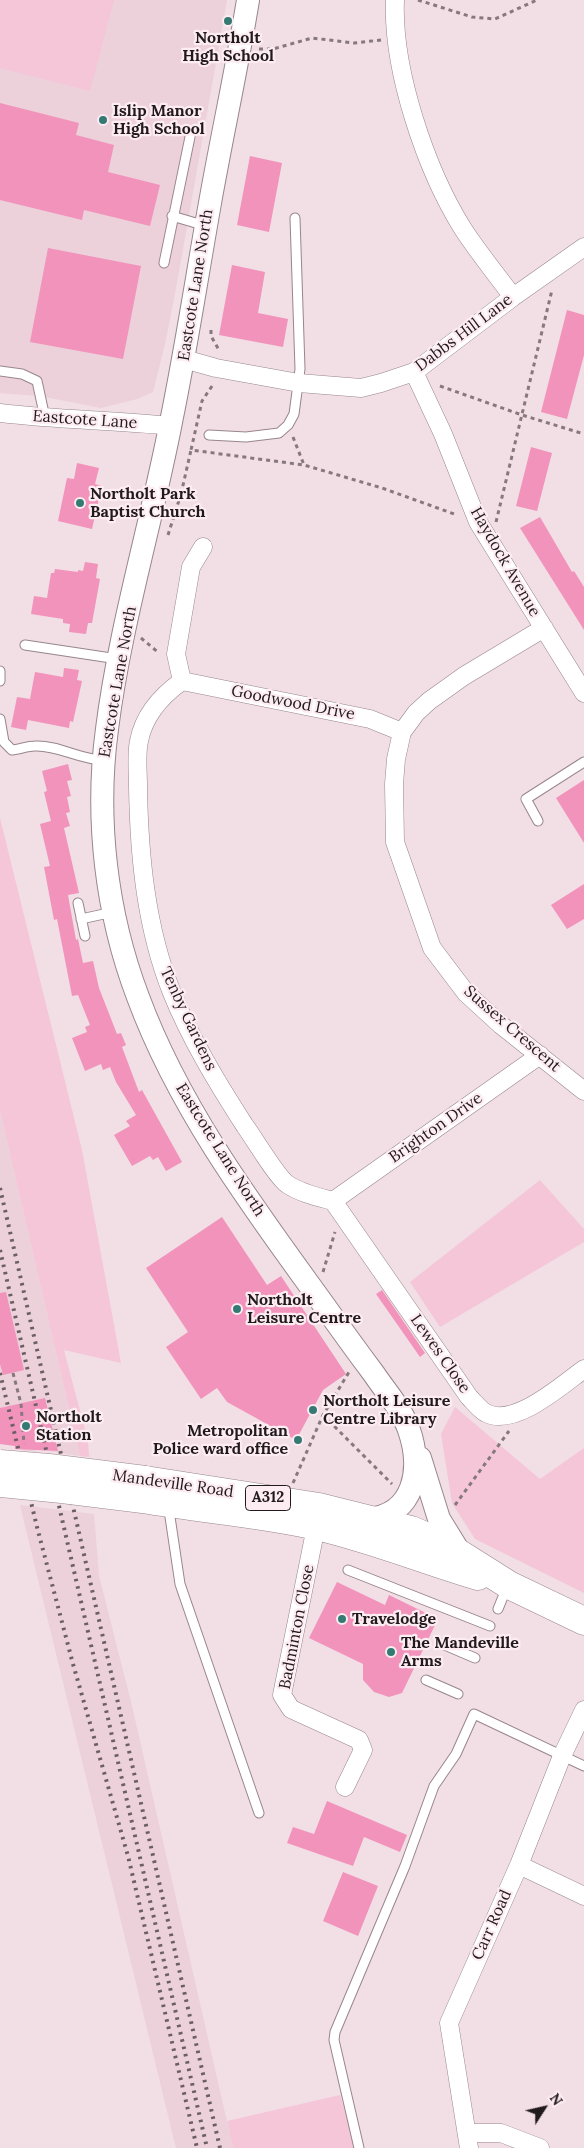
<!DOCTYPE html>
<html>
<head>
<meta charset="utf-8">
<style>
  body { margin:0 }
  #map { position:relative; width:584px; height:2148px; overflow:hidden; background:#f2dee5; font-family:Lora,serif }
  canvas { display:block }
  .north { position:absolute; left:519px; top:2083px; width:50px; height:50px; -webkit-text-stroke:4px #fdecf2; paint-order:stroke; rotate:55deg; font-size:14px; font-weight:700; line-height:20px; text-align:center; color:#211a1d }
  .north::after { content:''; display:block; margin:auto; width:18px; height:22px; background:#211a1d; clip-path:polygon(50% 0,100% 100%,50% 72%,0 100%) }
</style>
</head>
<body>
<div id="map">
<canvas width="584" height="2148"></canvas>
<div class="north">N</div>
</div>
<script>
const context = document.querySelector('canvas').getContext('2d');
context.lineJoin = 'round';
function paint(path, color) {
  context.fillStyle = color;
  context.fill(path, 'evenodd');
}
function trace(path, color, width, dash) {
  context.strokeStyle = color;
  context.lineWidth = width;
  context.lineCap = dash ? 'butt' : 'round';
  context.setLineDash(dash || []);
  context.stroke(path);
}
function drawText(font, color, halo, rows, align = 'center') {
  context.font = font + ' Lora,serif';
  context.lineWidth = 4.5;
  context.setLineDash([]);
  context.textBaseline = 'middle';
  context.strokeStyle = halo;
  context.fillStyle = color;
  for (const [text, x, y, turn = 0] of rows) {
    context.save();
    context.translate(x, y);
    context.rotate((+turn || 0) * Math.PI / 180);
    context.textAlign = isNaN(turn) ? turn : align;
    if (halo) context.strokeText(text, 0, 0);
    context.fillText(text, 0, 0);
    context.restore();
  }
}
const built = new Path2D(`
  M 0,0 L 227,0 L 177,283 L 165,344 L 153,392 L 137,399 L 101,408 L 40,396 L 0,393 Z
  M 0,1111 L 80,1456 L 36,1449 L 35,1452 L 15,1449 L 15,1446 L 0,1444 Z
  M 20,1505 L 94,1514 L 99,1576 L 132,1706 L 233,2148 L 176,2148 Z`);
const green = new Path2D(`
  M 0,0 L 114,0 L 90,91 L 0,68 Z
  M 0,818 L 82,1150 L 121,1363 L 64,1350 L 88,1441 L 89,1457 L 80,1456 L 0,1111 Z
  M 540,1180 L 584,1229 L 584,1242 L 440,1327 L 410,1282 Z
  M 455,1407 L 540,1479 L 584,1448 L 584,1593 L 475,1539 L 452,1503 L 441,1434 Z
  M 340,2095 L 356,2148 L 233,2148 L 227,2121 Z`);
const building = new Path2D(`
  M 0,103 L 79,123 L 76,135 L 114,145 L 108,172 L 160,185 L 150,226 L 84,210 L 82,220 L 0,200 Z
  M 250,156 L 282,163 L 269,232 L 237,225 Z
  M 48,248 L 141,266 L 123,359 L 30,342 Z
  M 232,265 L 265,272 L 258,313 L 288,319 L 283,347 L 219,335 Z
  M 567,310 L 584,315 L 584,355 L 567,419 L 541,412 Z
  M 531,447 L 552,453 L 537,511 L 516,506 Z
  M 77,463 L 99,468 L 95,484 L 102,486 L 92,529 L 58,521 L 67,478 L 74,479 Z
  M 540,517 L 572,572 L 574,571 L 584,587 L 584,630 L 520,528 Z
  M 85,562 L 98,564 L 96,578 L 100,579 L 92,623 L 88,623 L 86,634 L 69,632 L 70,624 L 63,623 L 63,619 L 31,614 L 34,596 L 47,598 L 51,573 L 54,573 L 55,569 L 78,572 L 78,570 L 83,571 Z
  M 64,668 L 79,670 L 77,680 L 82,681 L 73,722 L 70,721 L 69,728 L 28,720 L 26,730 L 11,727 L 17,697 L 30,699 L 35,672 L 63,677 Z
  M 68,764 L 72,780 L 67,781 L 71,796 L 67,797 L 70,812 L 66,813 L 70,826 L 64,828 L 79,893 L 68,895 L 76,940 L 78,939 L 83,963 L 93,961 L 99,988 L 117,1034 L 121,1033 L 126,1045 L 122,1047 L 139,1092 L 142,1090 L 182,1162 L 166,1171 L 158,1157 L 153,1160 L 150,1156 L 132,1166 L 114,1135 L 130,1126 L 126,1121 L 136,1115 L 116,1082 L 110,1067 L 103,1070 L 101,1064 L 85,1071 L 72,1038 L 87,1032 L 85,1027 L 90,1025 L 78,995 L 72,996 L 57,919 L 54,920 L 44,867 L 50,866 L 40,824 L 51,821 L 44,792 L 47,791 L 42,771 Z
  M 584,780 L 584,843 L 556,798 Z
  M 584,884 L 584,919 L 567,929 L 551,905 Z
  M 222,1217 L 267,1285 L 281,1276 L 346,1374 L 323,1390 L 296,1440 L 227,1402 L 217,1388 L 201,1399 L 166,1347 L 188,1332 L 146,1268 Z
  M 382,1290 L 425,1353 L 420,1357 L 376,1294 Z
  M 6,1292 L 24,1370 L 3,1375 L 0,1364 L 0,1293 Z
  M 45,1398 L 58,1451 L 15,1449 L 15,1446 L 0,1444 L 0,1408 Z
  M 337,1582 L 385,1605 L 389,1595 L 438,1619 L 402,1693 L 389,1697 L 374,1692 L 363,1680 L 363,1664 L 309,1638 Z
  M 327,1801 L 407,1835 L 400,1852 L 364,1837 L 353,1866 L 287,1843 L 293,1827 L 314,1834 Z
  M 343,1872 L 378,1886 L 358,1936 L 323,1921 Z`);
const path = new Path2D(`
  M 418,0 L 472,17 L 495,19 L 537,0
  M 259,49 L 273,49 L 312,38 L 354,43 L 381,40
  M 211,330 L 211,336 L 219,350
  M 212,386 L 202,401 L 191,450 L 304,465 L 382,488 L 457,515
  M 440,386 L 522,415 L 584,434
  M 293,437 L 304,465
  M 181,494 L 191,450
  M 496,522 L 552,290
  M 168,535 L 181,494 L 174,493
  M 141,638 L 159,653
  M 323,1272 L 335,1232
  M 13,1373 L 21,1404 L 24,1444
  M 323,1415 L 392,1484
  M 293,1483 L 323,1415 L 349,1372
  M 455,1505 L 509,1431`);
const service = new Path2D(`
  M 172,216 L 206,226
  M 164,263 L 191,132
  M 0,371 L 22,374 L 37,381 L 45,418
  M 209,435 L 246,437 L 279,433 L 288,425 L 294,414 L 300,369 L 295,218
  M 25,645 L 118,659
  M 0,671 L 0,681
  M 0,719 L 4,742 L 12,750 C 20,749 28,746 35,746 C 59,745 80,760 104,760
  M 538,821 L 526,799 L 584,762
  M 78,903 L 85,936
  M 81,919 L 113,912
  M 170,1507 L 170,1517 L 180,1584 L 259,1813
  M 348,1570 L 490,1626
  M 498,1609 L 507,1587
  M 440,1643 L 475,1658
  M 426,1680 L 458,1694
  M 359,2148 L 334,2040 L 335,2032 L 405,1866 L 434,1786 L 456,1754 L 474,1714 L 584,1766`);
const minor = new Path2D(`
  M 395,0 C 392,70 426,170 463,229 C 478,252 496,274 513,297
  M 184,359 L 216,368 L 299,383 L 361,388 L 381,383 L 414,372 L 513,297 L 584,247
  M 414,372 L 443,434 L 478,522 L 584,693
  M 0,413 C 57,420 114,420 171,426
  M 544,628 L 464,676 L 429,701 L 416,713 L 402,732 L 396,759 L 394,784 L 395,842 L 432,948 L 466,993 L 501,1025 L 584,1091
  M 182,681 C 161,696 144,715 139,741 C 136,754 138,772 138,786 C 139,856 146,928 172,993 C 191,1040 218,1084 245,1126 C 254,1138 276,1176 287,1184 C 300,1193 318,1197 333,1201
  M 182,681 L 370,719 L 402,732
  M 182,681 L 176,654 L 191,567 L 203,547
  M 333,1201 L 469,1397 C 474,1402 480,1410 486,1413 C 514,1428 562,1385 584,1369
  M 333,1201 L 540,1055
  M 318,1517 L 282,1695 L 291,1709 L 359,1740 L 363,1750 L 345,1787
  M 519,1865 L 584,1896
  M 467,2133 L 501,2133 L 540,2148
  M 469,2148 L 449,2023 L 519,1865 L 562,1756 L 584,1710`);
const tertiary = new Path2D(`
  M 248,0 C 237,68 222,135 210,203 C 197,276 186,349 171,422 C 151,525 120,626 107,729 C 95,818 106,913 138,997 C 179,1108 252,1206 321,1301 C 338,1325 356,1350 374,1374 C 386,1392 402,1409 409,1430 C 422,1467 416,1515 368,1519
  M 420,1458 L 439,1519 L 460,1553`);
const primary = new Path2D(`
  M 145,1480 L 319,1507 L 411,1530 L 444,1544 L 509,1585 L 584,1621
  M 143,1499 C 201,1509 260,1513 317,1526 C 373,1539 424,1560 478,1576`);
const rail = new Path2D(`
  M 0,1188 L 220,2148
  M 0,1250 L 207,2148
  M 0,1373 L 37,1527 L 73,1664 L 128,1856 L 197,2148`);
const primaryBridge = new Path2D(`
  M 0,1464 L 49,1468 L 145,1480
  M 0,1483 L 62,1489 L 143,1499`);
const markers = [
  [228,21,5,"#337a72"],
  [103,120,5,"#337a72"],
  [80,503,5,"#337a72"],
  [237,1309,5,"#337a72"],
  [313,1410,5,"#337a72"],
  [26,1426,5,"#337a72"],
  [298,1440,5,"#337a72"],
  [342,1619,5,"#337a72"],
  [391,1652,5,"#337a72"]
];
const shields = [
  [268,1498,45]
];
const shieldNames = [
  ["A312",268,1498]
];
const poiNames = [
  ["Northolt",228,38,"center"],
  ["High School",228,56,"center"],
  ["Islip Manor",113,111],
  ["High School",113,129],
  ["Northolt Park",90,494],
  ["Baptist Church",90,512],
  ["Northolt",247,1300],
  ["Leisure Centre",247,1318],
  ["Northolt Leisure",323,1401],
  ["Centre Library",323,1419],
  ["Northolt",36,1417],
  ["Station",36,1435],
  ["Metropolitan",288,1431,"right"],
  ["Police ward office",288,1449,"right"],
  ["Travelodge",352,1619],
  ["The Mandeville",401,1643],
  ["Arms",401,1661]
];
const streetNames = [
  ["Eastcote Lane North",196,285,-81],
  ["Dabbs Hill Lane",464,333,-37],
  ["Eastcote Lane",85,420,4],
  ["Haydock Avenue",505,562,60],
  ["Eastcote Lane North",118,682,-80],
  ["Goodwood Drive",293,703,11],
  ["Tenby Gardens",188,1019,65],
  ["Sussex Crescent",512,1029,41],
  ["Brighton Drive",436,1128,-35],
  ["Eastcote Lane North",220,1150,58],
  ["Lewes Close",440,1354,55],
  ["Mandeville Road",173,1484,8],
  ["Badminton Close",297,1627,-79],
  ["Carr Road",492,1925,-66]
];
paint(built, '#ecd0da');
paint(green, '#f5c6d8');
paint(building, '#f193bb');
trace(service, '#98868d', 11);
trace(minor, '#98868d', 19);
trace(tertiary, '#98868d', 24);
trace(primary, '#98868d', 29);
trace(path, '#86787d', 3, [4, 4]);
trace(service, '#fff', 9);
trace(minor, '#fff', 18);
trace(tertiary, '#fff', 22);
trace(primary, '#fff', 28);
trace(rail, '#6b5f64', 4, [2.5, 5]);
trace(primaryBridge, '#98868d', 29, []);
trace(primaryBridge, '#fff', 28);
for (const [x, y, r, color] of markers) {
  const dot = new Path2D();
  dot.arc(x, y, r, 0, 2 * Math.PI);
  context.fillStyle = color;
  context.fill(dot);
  trace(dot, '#fdecf2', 2);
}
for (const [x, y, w] of shields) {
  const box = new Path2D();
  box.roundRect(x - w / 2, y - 12.5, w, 25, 4);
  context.fillStyle = '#fdecf2';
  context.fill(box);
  trace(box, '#211a1d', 1);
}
drawText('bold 15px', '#211a1d', null, shieldNames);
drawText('bold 16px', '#211a1d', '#fdecf2', poiNames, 'left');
drawText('16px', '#211a1d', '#fdecf2', streetNames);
</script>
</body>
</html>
